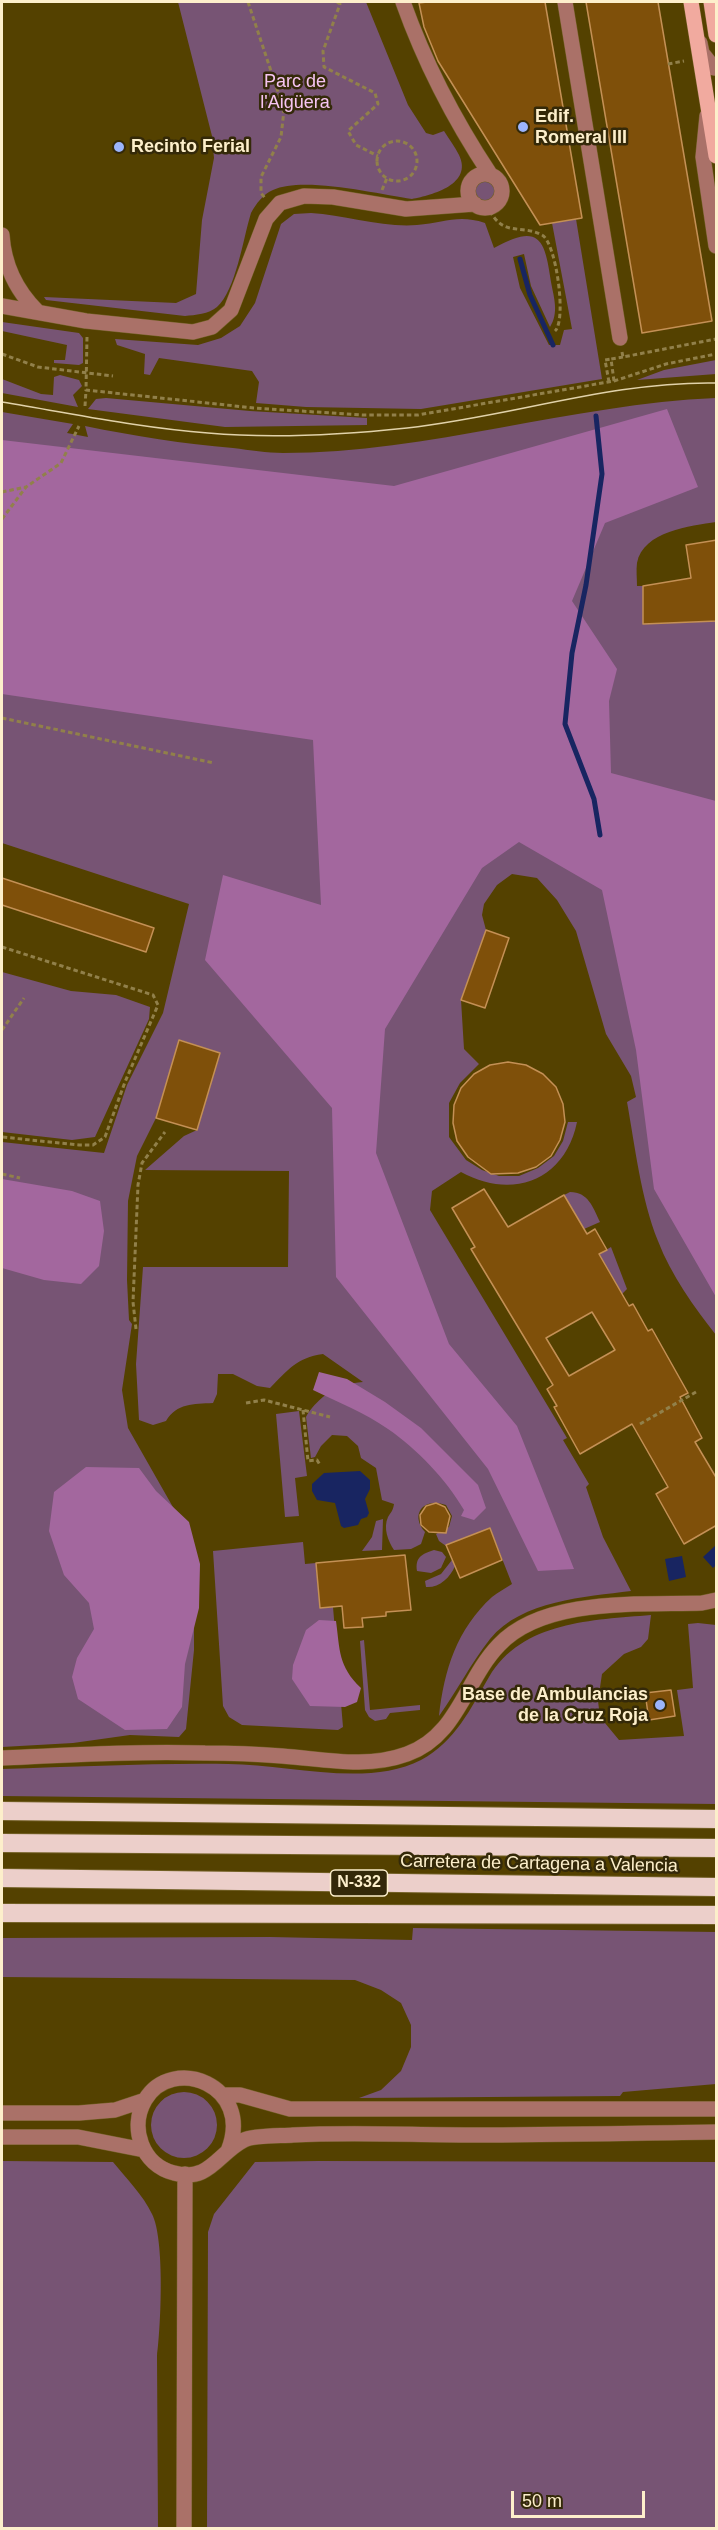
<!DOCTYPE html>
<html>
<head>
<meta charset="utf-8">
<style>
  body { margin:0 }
  #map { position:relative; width:718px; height:2530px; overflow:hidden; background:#544100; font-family:Arial,sans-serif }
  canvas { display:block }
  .frame { position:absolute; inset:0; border:3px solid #fdefcb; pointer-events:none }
  .scale { position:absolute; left:511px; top:2491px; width:134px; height:27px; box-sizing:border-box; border:3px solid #fdefcb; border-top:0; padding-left:8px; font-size:18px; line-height:21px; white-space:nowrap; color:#fdefcb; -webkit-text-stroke:4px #342909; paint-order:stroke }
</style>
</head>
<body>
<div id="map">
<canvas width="718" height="2530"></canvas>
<div class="frame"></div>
<div class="scale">50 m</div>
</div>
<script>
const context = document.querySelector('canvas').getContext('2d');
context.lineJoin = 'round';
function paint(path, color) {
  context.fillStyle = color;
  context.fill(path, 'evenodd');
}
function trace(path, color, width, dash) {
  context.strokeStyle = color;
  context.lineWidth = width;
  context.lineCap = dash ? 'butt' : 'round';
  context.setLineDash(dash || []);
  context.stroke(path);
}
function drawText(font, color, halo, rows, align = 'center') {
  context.font = font + ' Arial,sans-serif';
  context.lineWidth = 5;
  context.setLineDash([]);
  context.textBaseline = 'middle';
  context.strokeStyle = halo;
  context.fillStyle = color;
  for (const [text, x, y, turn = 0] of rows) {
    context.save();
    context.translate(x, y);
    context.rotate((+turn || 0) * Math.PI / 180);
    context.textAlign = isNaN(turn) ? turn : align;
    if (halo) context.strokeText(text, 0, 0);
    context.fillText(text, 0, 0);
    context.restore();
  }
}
const green = new Path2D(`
  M 178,2 L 366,2 L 408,105 L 426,133 L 433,135 L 444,131 C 449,139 455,147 459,155 C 473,184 433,195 412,199 C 377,194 303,176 273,190 C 263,194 256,204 251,213 C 243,239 236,290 217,307 C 209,314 195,315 185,316 L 46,300 L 44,297 L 176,303 L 196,294 L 202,220 L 214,158 L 212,136 Z
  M474 191a12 12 0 1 1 24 0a12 12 0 1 1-24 0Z
  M 311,213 C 345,215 384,228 417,225 C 444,223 458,214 485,223 L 494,248 C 540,222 545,240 551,282 C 554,298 559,313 550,327 L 531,286 L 524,254 L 513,257 L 520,288 L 549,345 L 560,345 L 564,330 L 572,329 L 552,223 L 576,219 L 602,379 L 421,409 L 306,407 L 256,403 L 259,382 L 252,371 L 159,358 L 150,375 L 144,374 L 145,354 L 117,345 L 115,339 L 198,345 L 221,338 L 240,326 L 255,303 L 281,224 L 294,214 Z
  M 2,322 L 79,333 L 83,338 L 83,363 L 79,365 L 54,363 L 54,360 L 65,360 L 67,345 L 2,331 Z
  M 716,360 L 716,374 L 637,380 L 664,370 Z
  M 60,375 L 79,380 L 82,386 L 73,395 L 78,407 L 2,393 L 2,379 L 41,394 L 53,395 L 54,377 Z
  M 106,398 L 250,411 L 367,418 L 367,425 L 225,427 L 88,409 L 96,399 Z
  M 716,398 L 716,522 C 691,526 643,531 637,563 C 636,570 637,579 637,586 L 643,586 L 643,624 L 716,621 L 716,1335 C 694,1307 671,1275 658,1241 C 641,1199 635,1146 627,1102 L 636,1097 L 631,1076 L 606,1034 L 576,931 L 557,900 L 537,878 L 512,874 L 497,885 L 484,904 L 482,915 L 486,930 L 461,1000 L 464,1049 L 479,1064 L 460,1083 L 449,1103 L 449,1137 L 466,1160 L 482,1170 L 499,1176 L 519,1176 L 538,1168 L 554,1156 L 563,1141 L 568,1122 L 577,1122 C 565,1181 512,1200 461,1172 L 432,1191 L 430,1210 L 567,1438 L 563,1440 L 589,1484 L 586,1487 L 603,1537 L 631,1591 C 585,1597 522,1600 490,1639 C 471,1663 457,1691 439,1716 C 444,1670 457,1629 492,1597 C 498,1592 506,1588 512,1584 L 490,1528 L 446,1546 L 439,1541 L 436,1534 L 449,1527 L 452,1516 L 446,1505 C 425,1497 409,1513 425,1532 L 421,1544 L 411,1549 L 394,1550 C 388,1541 383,1528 388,1517 C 391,1512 393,1511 394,1504 L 382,1500 L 376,1468 L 361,1458 L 358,1446 L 347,1436 L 332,1435 L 321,1446 L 315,1457 L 311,1458 L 306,1417 C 312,1405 330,1389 343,1385 C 349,1383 357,1383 363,1382 L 323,1354 C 296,1358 288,1370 270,1388 L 257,1386 L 233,1374 L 218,1374 L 217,1394 L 213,1403 C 193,1404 177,1403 166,1421 L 153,1425 L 139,1420 L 136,1364 L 143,1267 L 288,1267 L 289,1171 L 145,1170 L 184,1136 L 197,1130 L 220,1053 L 180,1040 L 156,1118 L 137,1156 L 128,1201 L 127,1280 L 129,1320 L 132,1324 L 122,1390 L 128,1428 L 186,1530 L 194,1573 L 194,1650 L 186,1729 L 179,1737 L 130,1735 L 73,1743 L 2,1747 L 2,1142 L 104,1153 L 127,1085 L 163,1013 L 189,904 L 2,843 L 2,412 L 73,424 L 67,433 L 88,437 L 85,426 C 134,436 184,444 233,448 C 250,450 267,453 283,453 C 430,453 571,404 716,398 Z
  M 2,972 L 71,991 L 116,995 L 150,1007 L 149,1019 L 95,1137 L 72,1140 L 2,1132 Z
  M 570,1192 C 588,1192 593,1207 600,1222 L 584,1229 L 564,1195 Z
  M 611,1247 L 627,1289 L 622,1294 L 599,1254 Z
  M 299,1411 L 307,1476 L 295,1478 L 299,1516 L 285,1517 L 276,1414 Z
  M 383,1519 L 382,1550 L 362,1551 L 372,1537 L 376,1521 Z
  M 303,1542 L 305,1564 L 316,1563 L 320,1607 L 333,1607 L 343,1727 L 338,1730 L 242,1725 L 229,1717 L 223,1706 L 213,1551 Z
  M 434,1550 L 442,1552 L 446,1557 L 441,1568 L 431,1573 L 417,1571 C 415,1557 422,1554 434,1550 Z
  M 452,1560 L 455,1566 C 450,1578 439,1588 426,1587 L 425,1581 L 441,1574 Z
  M 651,1615 L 648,1639 L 641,1647 L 624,1654 L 602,1674 L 598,1701 L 600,1717 L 619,1740 L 684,1736 L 677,1690 L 693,1688 L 688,1624 L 698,1623 L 716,1625 L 716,1804 L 2,1796 L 2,1769 C 77,1767 152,1763 228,1764 C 286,1764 367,1788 421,1760 C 455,1742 471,1708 489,1677 C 522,1621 593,1620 651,1615 Z
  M 364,1640 L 370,1710 L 420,1705 L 420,1710 L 390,1713 L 386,1719 L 375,1721 L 369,1717 L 365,1710 L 360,1641 Z
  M 413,1928 L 716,1932 L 716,2084 L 623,2092 L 620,2096 L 359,2098 L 381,2090 L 401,2071 L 411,2047 L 411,2025 L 401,2003 L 381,1990 L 355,1980 L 2,1977 L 2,1938 L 270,1937 L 412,1940 Z
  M151 2125a33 33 0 1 1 66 0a33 33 0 1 1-66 0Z
  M 2,2161 L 113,2162 C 126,2178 143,2195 152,2214 C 165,2239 161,2327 157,2356 L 158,2528 L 2,2528 Z
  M 318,2161 L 716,2162 L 716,2528 L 207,2528 L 208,2232 L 214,2214 L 255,2162 Z`);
const forest = new Path2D(`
  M 667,409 L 698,487 L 605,523 L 572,601 L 617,669 L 609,701 L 611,773 L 716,801 L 716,1297 L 654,1189 L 636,1050 L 602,890 L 519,842 L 482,868 L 385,1029 L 376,1153 L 449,1344 L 517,1426 L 574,1569 L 538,1571 L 488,1469 L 336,1277 L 332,1108 L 205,960 L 223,875 L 321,905 L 313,740 L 2,694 L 2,440 L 394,486 Z
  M 2,1179 L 72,1191 L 100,1201 L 104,1231 L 99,1266 L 81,1284 L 44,1280 L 2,1268 Z
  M 319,1372 L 347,1379 L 385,1402 L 421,1428 L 478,1485 L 486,1508 L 474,1520 L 461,1516 L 464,1510 C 446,1479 417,1449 388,1429 C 365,1413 338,1402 313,1390 Z
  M 86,1467 L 139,1468 L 156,1491 L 189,1522 L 200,1564 L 199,1608 L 185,1664 L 182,1707 L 167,1729 L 125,1730 L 78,1699 L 72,1677 L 77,1658 L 94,1629 L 89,1603 L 64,1575 L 49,1531 L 54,1492 Z
  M 319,1620 L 336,1621 C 340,1650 338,1666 361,1688 L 357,1702 L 345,1707 L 310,1706 L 292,1679 L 293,1665 L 306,1630 Z`);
const water = new Path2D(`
  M 360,1471 L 370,1480 L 370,1489 L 365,1499 L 369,1513 L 367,1517 L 361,1519 L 358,1525 L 344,1528 L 341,1526 L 335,1503 L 317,1500 L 312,1491 L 312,1484 L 324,1473 Z
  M 716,1545 L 716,1565 L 713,1568 L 703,1557 Z
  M 682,1556 L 686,1577 L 669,1581 L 665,1559 Z`);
const stream = new Path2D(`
  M 520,259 L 530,295 L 553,345
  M 596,416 L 602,474 L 586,585 L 572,653 L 565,724 L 594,799 L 600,835`);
const building = new Path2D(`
  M 427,2 L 545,2 L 582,218 L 540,225 L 438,61 L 424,27 L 419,3 Z
  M 586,2 L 658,2 L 712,321 L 642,333 Z
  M 717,540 L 717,621 L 643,624 L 643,586 L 691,578 L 686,545 Z
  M 2,878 L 154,928 L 146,952 L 2,905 Z
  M 486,930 L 509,938 L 485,1008 L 461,1000 Z
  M 179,1040 L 220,1053 L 197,1130 L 156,1118 Z
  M 508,1062 L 526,1065 L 543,1074 L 556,1087 L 563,1104 L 565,1122 L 560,1140 L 551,1156 L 536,1167 L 518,1173 L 491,1174 L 468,1157 L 457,1141 L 453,1123 L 454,1105 L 461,1088 L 474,1074 L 490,1065 Z
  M 484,1189 L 508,1227 L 564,1195 L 587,1234 L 595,1229 L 607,1250 L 599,1254 L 629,1306 L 633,1304 L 648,1331 L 652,1329 L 688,1393 L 680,1397 L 702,1438 L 695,1442 L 717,1479 L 717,1525 L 684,1544 L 656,1494 L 668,1487 L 632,1424 L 580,1454 L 554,1407 L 557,1406 L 547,1389 L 553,1385 L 471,1249 L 475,1247 L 452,1208 ZM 592,1312 L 615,1350 L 569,1376 L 546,1338 Z
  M 436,1503 L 445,1507 L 450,1516 L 446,1533 L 429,1532 L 421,1525 L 420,1515 L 426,1506 Z
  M 490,1528 L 502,1560 L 460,1578 L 446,1545 Z
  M 405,1555 L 411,1610 L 386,1612 L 386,1616 L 362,1618 L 363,1627 L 344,1628 L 342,1606 L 320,1608 L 316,1563 Z
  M 671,1690 L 675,1716 L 649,1720 L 645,1693 Z`);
const path = new Path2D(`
  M 248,2 L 284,110 L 281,137 L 261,177 L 261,193 L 265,198
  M 337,2 L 340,4 L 323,51 L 324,67 L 375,93 L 378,104 L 348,131 L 356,145 L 378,156
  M 668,64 L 684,61
  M377 161a20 20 0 1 1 40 0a20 20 0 1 1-40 0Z
  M 382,190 L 387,178
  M 490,211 C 504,237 521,224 542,235 C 556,242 567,320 555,331
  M 87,337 L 86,390 L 254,408 L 362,415 L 418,415 L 614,381 L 666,364 L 716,354
  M 622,352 L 623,357 L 716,339
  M 2,354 L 38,367 L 113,376
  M 614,381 L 611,359 L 623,357
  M 609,382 L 605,360 L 611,359
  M 85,406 L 86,390
  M 2,492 L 26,487
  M 2,519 L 26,487 L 61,463 L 79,426
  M 2,718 L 214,763
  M 2,947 L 153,995 L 158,1005 L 125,1082 L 105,1137 L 93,1145 L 79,1145 L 2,1137
  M 2,1030 L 24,998
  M 2,1174 L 20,1178
  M 136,1329 L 133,1302 L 138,1185 L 142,1163 L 165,1132
  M 246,1403 L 264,1400 L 330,1417
  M 303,1410 L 308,1461 L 317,1460 L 320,1465
  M 640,1424 L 696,1392`);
const minor = new Path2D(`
  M 403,2 C 424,61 455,121 490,174
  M 565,2 L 620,338
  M 700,43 L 702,53 L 714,68 L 716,68
  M 707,116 L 703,157 L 716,246
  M468 191a17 17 0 1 1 34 0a17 17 0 1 1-34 0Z
  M 2,235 C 4,266 16,290 37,311
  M 2,306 L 86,321 L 193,332 L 212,327 L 231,310 L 266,219 L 280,203 L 304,196 L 333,197 L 406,209 L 475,204
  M 2,1758 C 69,1755 137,1751 205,1753 C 231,1753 257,1754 282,1756 C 324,1759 366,1769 407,1754 C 458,1736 465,1680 499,1645 C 544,1597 641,1605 702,1603 L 716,1600
  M 223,2095 L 240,2095 L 290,2109 L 716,2109
  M 2,2113 L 79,2113 L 115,2110 L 145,2100
  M 2,2137 L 78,2137 L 144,2150
  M 228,2151 C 255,2085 172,2054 145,2100 C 129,2128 142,2165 174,2173 C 209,2183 218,2153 244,2140 C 254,2135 281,2136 293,2135 C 352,2132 412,2135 471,2135 C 553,2135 635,2133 716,2132
  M 184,2528 L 185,2174`);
const major = new Path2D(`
  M 691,2 L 716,156
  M 711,2 L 716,35`);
const highway = new Path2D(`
  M 2,1811 L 716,1819
  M 2,1843 L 716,1848
  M 2,1878 L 716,1887
  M 2,1913 L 716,1915`);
const tram = new Path2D(`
  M 2,402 C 70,413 139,428 208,433 C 274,439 341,435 407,428 C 510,417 612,381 716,383`);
const markers = [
  [523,127,6,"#9bb4fd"],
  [119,147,6,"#9bb4fd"],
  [660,1705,6,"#9bb4fd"]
];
const shields = [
  [359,1883,57]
];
const shieldNames = [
  ["N-332",359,1883]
];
const parkNames = [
  ["Parc de",295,82],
  ["l'Aigüera",295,103]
];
const poiNames = [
  ["Edif.",535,117],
  ["Romeral III",535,138],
  ["Recinto Ferial",131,147],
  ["Base de Ambulancias",648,1695,"right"],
  ["de la Cruz Roja",648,1716,"right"]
];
const streetNames = [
  ["Carretera de Cartagena a Valencia",539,1864,1]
];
paint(green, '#775474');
paint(forest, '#a3679e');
paint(water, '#182561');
trace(stream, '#182561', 5);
paint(building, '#7f500a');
trace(building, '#c49055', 1.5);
trace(minor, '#726025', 16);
trace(major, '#726025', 16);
trace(highway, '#726025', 20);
trace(path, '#91804a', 3, [4.5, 3]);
trace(minor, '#aa7168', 15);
trace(major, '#f1aa9f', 15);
trace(highway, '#eccfca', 18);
trace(tram, '#e1d2a9', 1.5);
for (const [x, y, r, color] of markers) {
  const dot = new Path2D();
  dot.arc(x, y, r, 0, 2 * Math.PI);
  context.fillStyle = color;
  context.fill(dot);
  trace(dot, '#342909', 2);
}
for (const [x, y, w] of shields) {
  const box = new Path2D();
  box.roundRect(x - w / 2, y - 13, w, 26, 4.5);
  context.fillStyle = '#342909';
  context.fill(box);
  trace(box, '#fdefcb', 1.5);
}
drawText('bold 16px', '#fdefcb', null, shieldNames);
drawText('18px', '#f6c4f2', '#342909', parkNames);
drawText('bold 18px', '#fdefcb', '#342909', poiNames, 'left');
drawText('18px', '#fdefcb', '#342909', streetNames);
</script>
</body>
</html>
